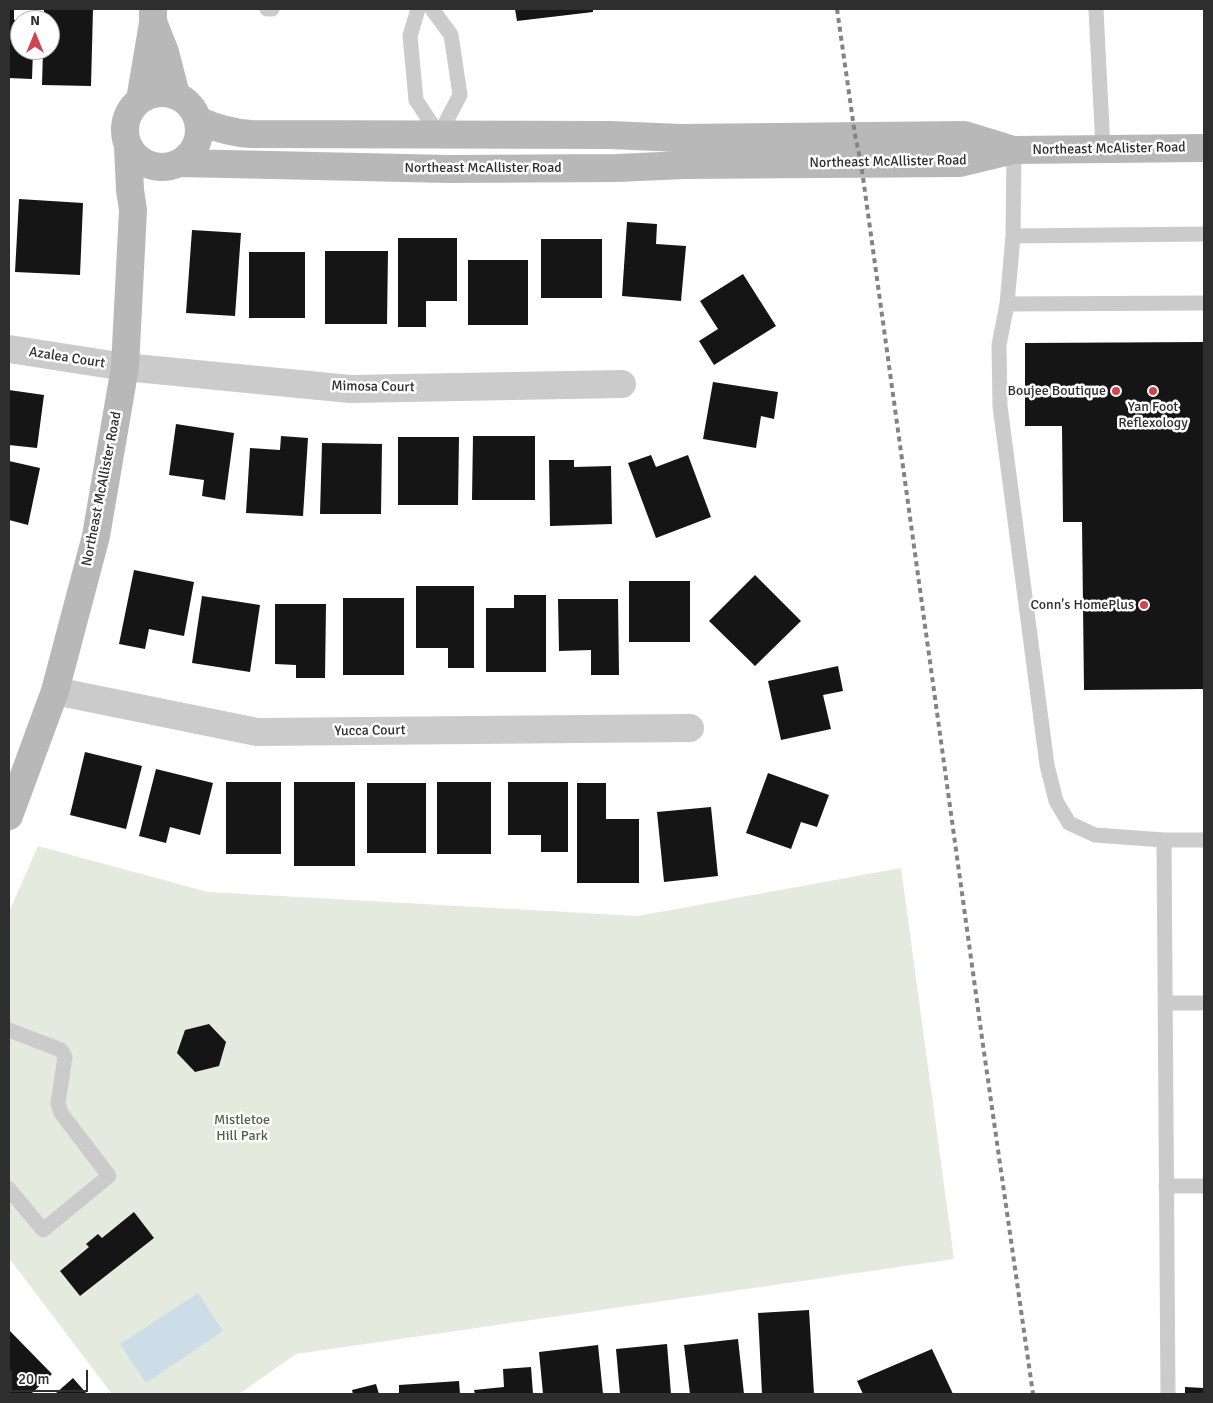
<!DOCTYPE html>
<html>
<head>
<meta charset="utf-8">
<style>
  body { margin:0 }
  #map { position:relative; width:1213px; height:1403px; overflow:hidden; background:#fff; font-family:Signika,sans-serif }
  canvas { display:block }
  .frame { position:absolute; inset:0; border:10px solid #2e2e2e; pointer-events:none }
  .north { position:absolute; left:10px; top:10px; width:50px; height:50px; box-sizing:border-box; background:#fff; border:1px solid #ababab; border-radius:50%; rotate:0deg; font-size:14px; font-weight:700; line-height:20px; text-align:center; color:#2e2e2e }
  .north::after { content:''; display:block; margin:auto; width:18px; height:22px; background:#d0464e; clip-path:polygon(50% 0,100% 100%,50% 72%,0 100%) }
  .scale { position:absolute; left:10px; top:1370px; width:78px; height:22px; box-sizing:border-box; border:2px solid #2e2e2e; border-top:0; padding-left:6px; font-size:15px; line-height:18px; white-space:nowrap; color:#2e2e2e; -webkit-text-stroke:4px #fff; paint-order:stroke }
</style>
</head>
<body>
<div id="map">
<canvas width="1213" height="1403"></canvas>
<div class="frame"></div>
<div class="north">N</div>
<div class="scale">20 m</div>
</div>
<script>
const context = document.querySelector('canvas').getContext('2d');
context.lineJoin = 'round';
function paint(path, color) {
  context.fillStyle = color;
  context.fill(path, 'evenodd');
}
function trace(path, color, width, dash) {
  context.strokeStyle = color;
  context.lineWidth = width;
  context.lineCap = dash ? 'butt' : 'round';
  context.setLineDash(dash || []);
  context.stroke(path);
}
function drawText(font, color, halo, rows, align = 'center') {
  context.font = font + ' Signika,sans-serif';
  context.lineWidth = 5;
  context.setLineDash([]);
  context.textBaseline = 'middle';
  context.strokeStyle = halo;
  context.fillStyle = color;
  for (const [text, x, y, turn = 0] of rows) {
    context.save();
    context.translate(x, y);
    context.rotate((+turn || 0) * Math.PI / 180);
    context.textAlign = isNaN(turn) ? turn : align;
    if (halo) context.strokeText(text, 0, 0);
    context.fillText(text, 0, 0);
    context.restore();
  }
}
const green = new Path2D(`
  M 38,846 L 208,892 L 638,916 L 901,868 L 954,1259 L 296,1354 L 239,1394 L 112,1394 L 9,1258 L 9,912 Z`);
const water = new Path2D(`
  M 198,1293 L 223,1331 L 146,1383 L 120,1344 Z`);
const building = new Path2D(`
  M 9,9 L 14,9 L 14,20 L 20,20 L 20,50 L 33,50 L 32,79 L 9,78 Z
  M 44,9 L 93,9 L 91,86 L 42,85 L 43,50 L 50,50 L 50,20 L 44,20 Z
  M 515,9 L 593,9 L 593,12 L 517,21 Z
  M 19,199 L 83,203 L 80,275 L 15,272 Z
  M 627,222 L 657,224 L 656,244 L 686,246 L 681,301 L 622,296 Z
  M 192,230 L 241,233 L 235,316 L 186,313 Z
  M 398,238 L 457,238 L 457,301 L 426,301 L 426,327 L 398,327 Z
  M 541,239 L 602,239 L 602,298 L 541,298 Z
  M 325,251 L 388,251 L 387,324 L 325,324 Z
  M 249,252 L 305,252 L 305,318 L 249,318 Z
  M 468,260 L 528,260 L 528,325 L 468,325 Z
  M 743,274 L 776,326 L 714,365 L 699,341 L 718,329 L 700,301 Z
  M 1204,342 L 1204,689 L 1084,690 L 1082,522 L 1063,522 L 1062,426 L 1025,426 L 1025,343 Z
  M 713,382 L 778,392 L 774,419 L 761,416 L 756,448 L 703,439 Z
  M 9,390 L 44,395 L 37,448 L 9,445 Z
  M 176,424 L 234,433 L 225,500 L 202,496 L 204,480 L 169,475 Z
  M 281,436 L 308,438 L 303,516 L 246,513 L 250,448 L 280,450 Z
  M 473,436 L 535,436 L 535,500 L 472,500 Z
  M 398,437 L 459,437 L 458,505 L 398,505 Z
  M 322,443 L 382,444 L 381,514 L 320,514 Z
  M 651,455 L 656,467 L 688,455 L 711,517 L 656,538 L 628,463 Z
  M 549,460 L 574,460 L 574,467 L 611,466 L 612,524 L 550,526 Z
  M 9,461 L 40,468 L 28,525 L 9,520 Z
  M 134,570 L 194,582 L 184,636 L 149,629 L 145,649 L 119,644 Z
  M 755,575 L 801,621 L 755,666 L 709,621 Z
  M 629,581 L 690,581 L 690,642 L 629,642 Z
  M 416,586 L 474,586 L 474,668 L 448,668 L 448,648 L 416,648 Z
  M 514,595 L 546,595 L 546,672 L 486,672 L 486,608 L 514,608 Z
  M 202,596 L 260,605 L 250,672 L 192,663 Z
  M 343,598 L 404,598 L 404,675 L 343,675 Z
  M 558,599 L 618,599 L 619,675 L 591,675 L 591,650 L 559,651 Z
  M 275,604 L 326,604 L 325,678 L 296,678 L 296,665 L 275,664 Z
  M 838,666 L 843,691 L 823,695 L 831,729 L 781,740 L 768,681 Z
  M 85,752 L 142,766 L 126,829 L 70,815 Z
  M 156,769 L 213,783 L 200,835 L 170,827 L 166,843 L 139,836 Z
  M 768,773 L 829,795 L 817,827 L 801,822 L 791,849 L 746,833 Z
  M 226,782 L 281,782 L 281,854 L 226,854 Z
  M 294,782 L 355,782 L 355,866 L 294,866 Z
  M 437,782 L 491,782 L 491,854 L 437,854 Z
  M 508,782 L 568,782 L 568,852 L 541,852 L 541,835 L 508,835 Z
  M 367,783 L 426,783 L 426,853 L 367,853 Z
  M 577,783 L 606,783 L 606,819 L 639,819 L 639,883 L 577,883 Z
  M 711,807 L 718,876 L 664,882 L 657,812 Z
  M 209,1024 L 226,1042 L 219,1066 L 195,1072 L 177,1053 L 185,1030 Z
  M 134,1212 L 154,1238 L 80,1296 L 60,1271 L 89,1247 L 86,1244 L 98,1234 L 102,1238 Z
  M 809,1310 L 814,1394 L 762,1394 L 758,1313 Z
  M 9,1330 L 52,1374 L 31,1394 L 9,1394 Z
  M 738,1339 L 744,1394 L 690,1394 L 684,1345 Z
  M 667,1344 L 671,1394 L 620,1394 L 616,1349 Z
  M 598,1345 L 603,1394 L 543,1394 L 539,1352 Z
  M 932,1349 L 953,1394 L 863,1394 L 857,1381 Z
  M 531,1367 L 533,1394 L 475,1394 L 474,1390 L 504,1387 L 503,1369 Z
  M 73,1378 L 87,1394 L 55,1394 Z
  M 459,1381 L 460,1394 L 399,1394 L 399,1385 Z
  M 376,1384 L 379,1394 L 353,1394 L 352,1390 Z
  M 1185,1387 L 1204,1388 L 1204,1394 L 1185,1394 Z`);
const lane = new Path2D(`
  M 267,9 L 272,9
  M 418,9 L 410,36 L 416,100 L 439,135 L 460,95 L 451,35 L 432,9
  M 1096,9 L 1103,149
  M 1014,150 L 1013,236 L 1007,304 L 999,345 L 1000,406 L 1047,765 L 1056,801 L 1069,823 L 1095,835 L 1164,840 L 1204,840
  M 1013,236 L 1204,234
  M 1007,304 L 1204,303
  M 1164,840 L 1168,1394
  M 1165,1003 L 1204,1003
  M 9,1030 L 61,1050 L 65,1057 L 58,1103 L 61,1113 L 109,1176 L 43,1230 L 9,1189
  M 1166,1186 L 1204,1186`);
const street = new Path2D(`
  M 9,349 L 125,367 L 350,389 L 622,384
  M 55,691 L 257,732 L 690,728`);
const secondary = new Path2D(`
  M 154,24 L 165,52 L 176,95
  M125 130a37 37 0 1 1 74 0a37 37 0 1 1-74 0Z
  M 140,100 L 153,23 L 153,9
  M 199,121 C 216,128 232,133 251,134 L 610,135 L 680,138 L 964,135 L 1013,150
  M 181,163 L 449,169 L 617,168 L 684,165 L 960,163 L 1014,150 L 1204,148
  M 9,816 L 55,691 L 96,536 L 125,367 L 133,210 L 130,190 L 128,147`);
const rail = new Path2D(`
  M 837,9 L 855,135 L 861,163 L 983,1045 L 1033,1394`);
const markers = [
  [1116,391,5,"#d0464e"],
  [1153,391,5,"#d0464e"],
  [1144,605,5,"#d0464e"]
];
const streetNames = [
  ["Northeast McAlister Road",1109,149,-1],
  ["Northeast McAllister Road",888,162,-1],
  ["Northeast McAllister Road",483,168],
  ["Azalea Court",67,358,9],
  ["Mimosa Court",373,387,1],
  ["Northeast McAllister Road",102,489,-79],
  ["Yucca Court",370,731,-1]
];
const poiNames = [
  ["Boujee Boutique",1106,391],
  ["Yan Foot",1153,407,"center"],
  ["Reflexology",1153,423,"center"],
  ["Conn's HomePlus",1134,605]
];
const parkNames = [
  ["Mistletoe",242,1120],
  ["Hill Park",242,1136]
];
paint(green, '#e4eade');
paint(water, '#ccdde8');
paint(building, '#151515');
trace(lane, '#cbcbcb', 15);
trace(street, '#cbcbcb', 28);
trace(secondary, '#b8b8b8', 28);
trace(rail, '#838383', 4, [5, 4]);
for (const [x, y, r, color] of markers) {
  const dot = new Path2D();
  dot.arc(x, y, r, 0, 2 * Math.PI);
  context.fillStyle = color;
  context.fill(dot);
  trace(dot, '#fff', 2);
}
drawText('14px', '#2e2e2e', '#fff', streetNames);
drawText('14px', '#2e2e2e', '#fff', poiNames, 'right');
drawText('14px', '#516541', '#fff', parkNames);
</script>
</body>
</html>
